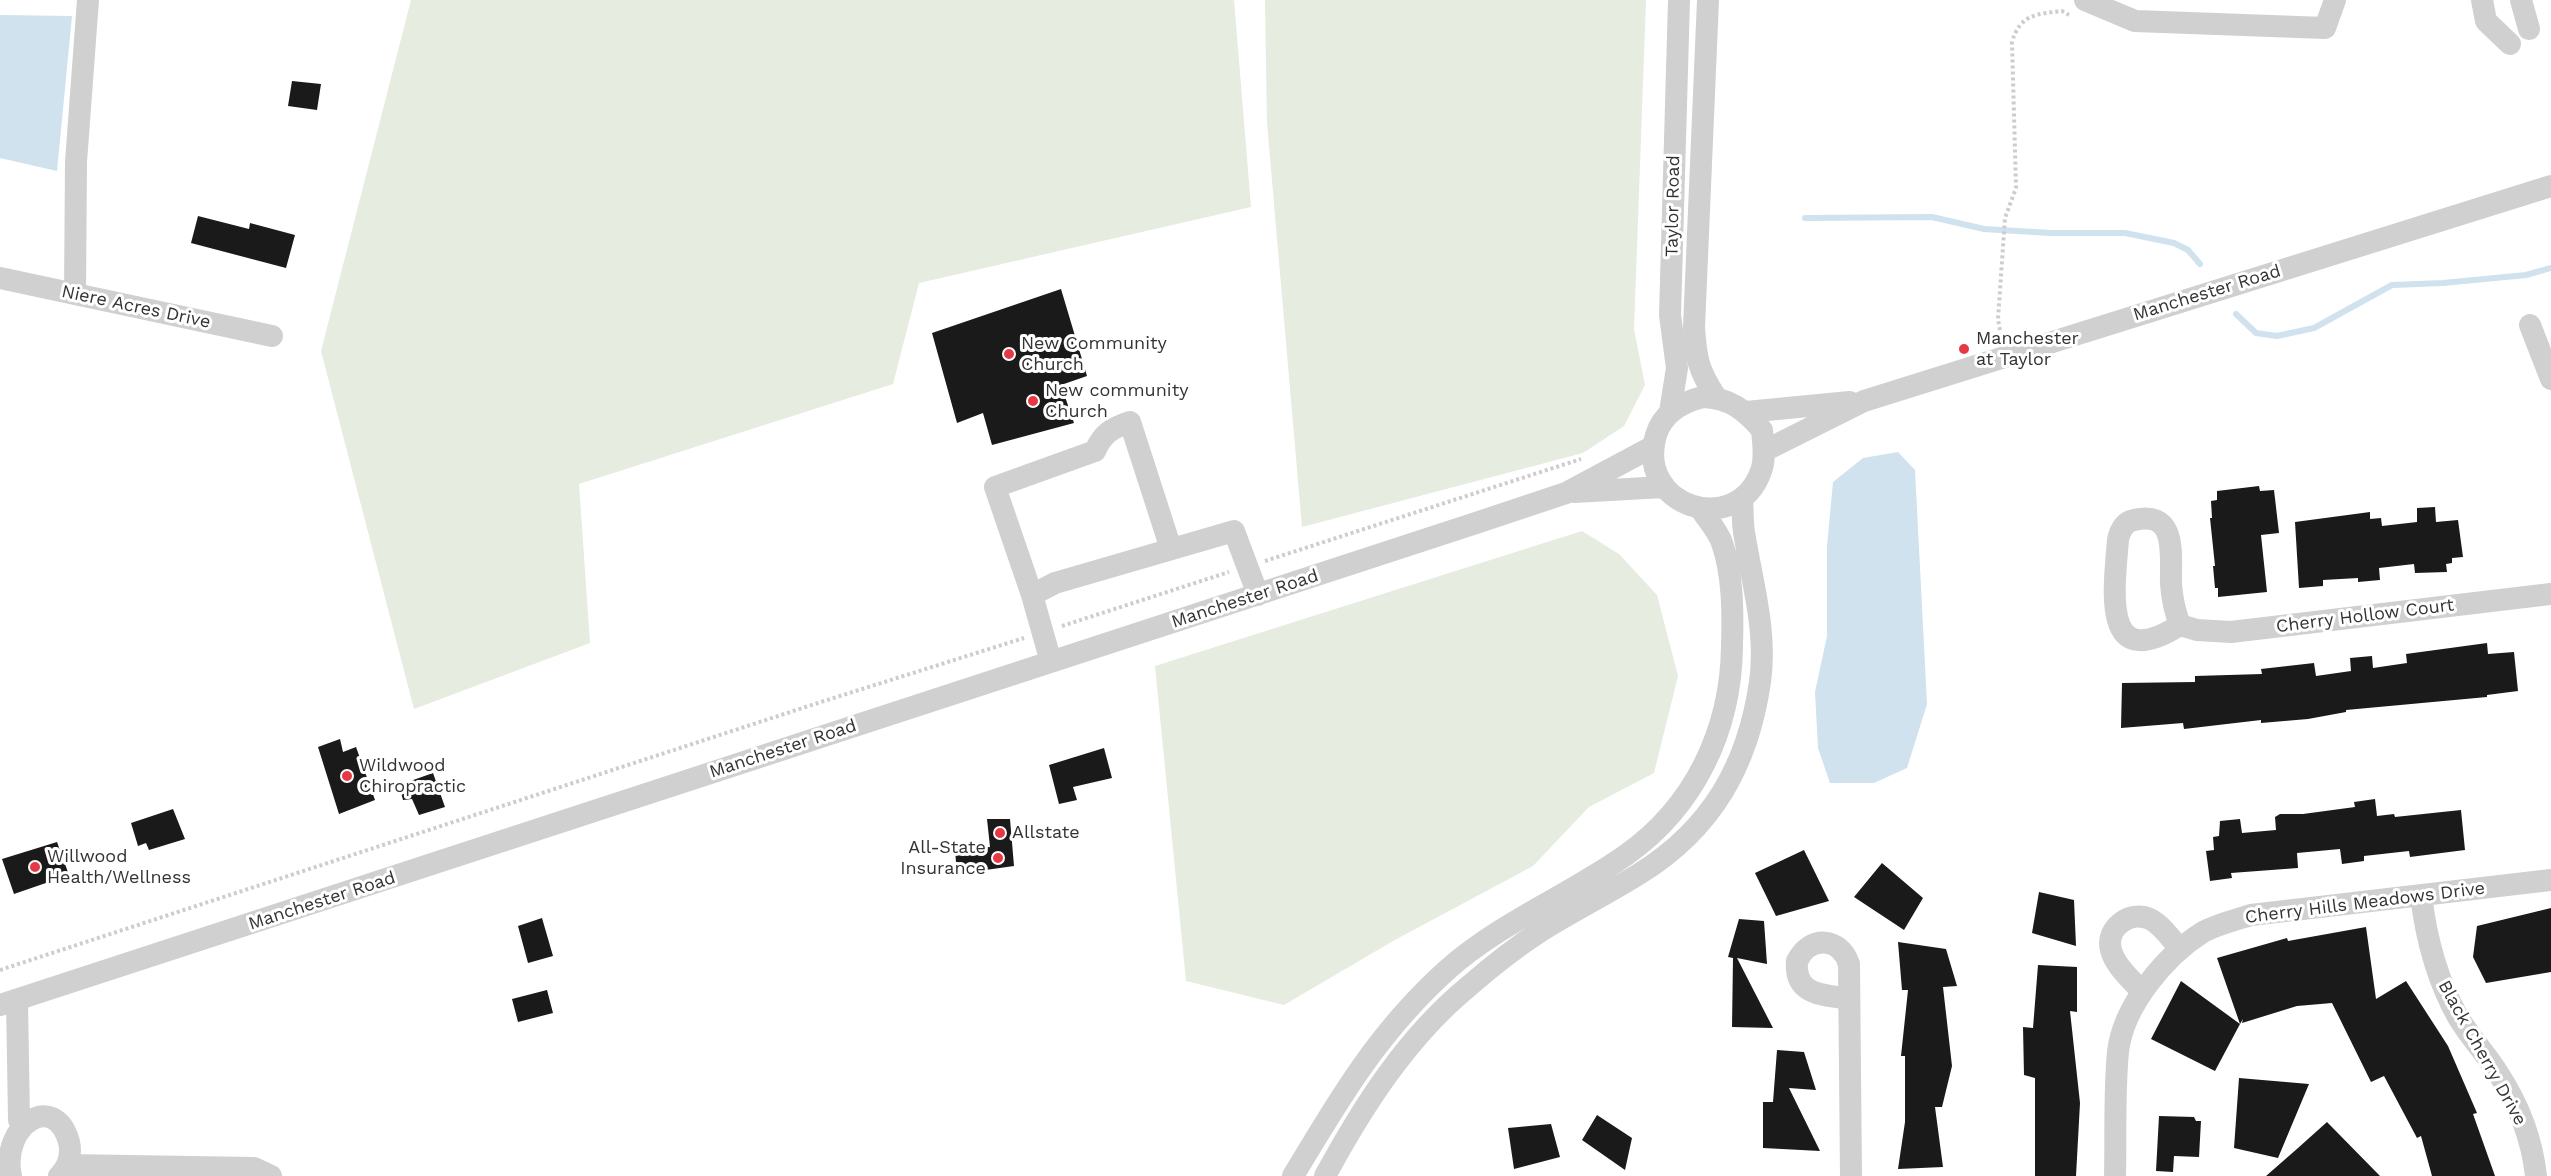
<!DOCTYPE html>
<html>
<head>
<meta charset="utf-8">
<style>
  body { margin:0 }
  canvas { display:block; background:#fff }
</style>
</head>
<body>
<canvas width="2551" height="1176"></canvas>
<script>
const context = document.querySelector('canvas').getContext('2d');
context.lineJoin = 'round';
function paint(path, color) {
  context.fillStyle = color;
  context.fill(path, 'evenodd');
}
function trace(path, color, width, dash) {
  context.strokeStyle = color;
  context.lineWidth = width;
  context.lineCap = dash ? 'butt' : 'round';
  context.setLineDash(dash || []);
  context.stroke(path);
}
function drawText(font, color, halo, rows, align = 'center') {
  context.font = font + ' "Work Sans",sans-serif';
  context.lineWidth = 6;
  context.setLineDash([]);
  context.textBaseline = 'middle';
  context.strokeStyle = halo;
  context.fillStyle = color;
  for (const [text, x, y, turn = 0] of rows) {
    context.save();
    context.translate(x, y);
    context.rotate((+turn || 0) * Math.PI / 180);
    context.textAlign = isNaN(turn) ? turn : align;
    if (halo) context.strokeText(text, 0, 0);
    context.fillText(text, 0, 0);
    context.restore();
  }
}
const green = new Path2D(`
  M 411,0 L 1234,0 L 1251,207 L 919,283 L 893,384 L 579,484 L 590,643 L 414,709 L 321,351 Z
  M 1265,0 L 1646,0 L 1634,329 L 1645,385 L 1624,426 L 1583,453 L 1302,527 L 1267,123 Z
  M 1582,531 L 1619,554 L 1657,595 L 1678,676 L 1654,773 L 1589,807 L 1533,866 L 1393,941 L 1284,1005 L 1186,981 L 1155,666 Z`);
const water = new Path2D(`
  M 0,15 L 72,16 L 57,171 L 0,158 Z
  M 1898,452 L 1915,470 L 1927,704 L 1907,768 L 1874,783 L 1830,783 L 1818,748 L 1815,692 L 1827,636 L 1827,546 L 1833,482 L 1863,458 Z`);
const stream = new Path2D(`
  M 1805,218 L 1932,217 L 1984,229 L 2051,233 L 2125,233 L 2174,243 L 2188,250 L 2200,264
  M 2236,314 L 2256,333 L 2277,336 L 2314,328 L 2392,285 L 2443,283 L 2526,275 L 2551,268`);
const building = new Path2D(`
  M 292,81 L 321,84 L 317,110 L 288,106 Z
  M 198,216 L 249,229 L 250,223 L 295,235 L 286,268 L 191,243 Z
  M 1061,289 L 1087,376 L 1061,385 L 1074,423 L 992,445 L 983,413 L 957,423 L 932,333 Z
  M 2259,486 L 2260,491 L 2274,490 L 2279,533 L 2261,535 L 2267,592 L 2218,597 L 2218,588 L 2215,588 L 2213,566 L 2215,566 L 2210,518 L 2212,518 L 2211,501 L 2217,500 L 2217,491 Z
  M 2435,507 L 2436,522 L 2458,520 L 2463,557 L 2452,558 L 2452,563 L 2446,564 L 2447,572 L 2415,573 L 2414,564 L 2379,568 L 2380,580 L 2358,582 L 2358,578 L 2323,580 L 2323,586 L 2299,588 L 2295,522 L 2370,512 L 2370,519 L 2381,518 L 2382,526 L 2417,522 L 2417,508 Z
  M 2487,643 L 2488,654 L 2514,652 L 2518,691 L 2487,695 L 2487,697 L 2346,710 L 2346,712 L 2308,719 L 2261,723 L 2261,720 L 2184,729 L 2183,723 L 2121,728 L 2122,683 L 2195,682 L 2195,676 L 2262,674 L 2261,669 L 2314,663 L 2316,676 L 2351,671 L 2350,658 L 2372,656 L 2373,668 L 2407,663 L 2406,654 Z
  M 340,739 L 343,752 L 356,747 L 375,800 L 339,814 L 318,747 Z
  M 1104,748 L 1112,778 L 1073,787 L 1077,800 L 1059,804 L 1049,765 Z
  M 433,773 L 445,807 L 419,815 L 412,799 L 403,800 L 399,785 Z
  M 2375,799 L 2377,816 L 2394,814 L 2395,817 L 2461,810 L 2465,850 L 2410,857 L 2409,851 L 2364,856 L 2364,861 L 2342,864 L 2340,849 L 2297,853 L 2298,868 L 2231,873 L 2232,878 L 2210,881 L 2206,851 L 2214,850 L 2213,837 L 2219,836 L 2220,821 L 2240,819 L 2242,833 L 2276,830 L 2275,817 L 2280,814 L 2303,814 L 2355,807 L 2354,802 Z
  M 173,809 L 185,839 L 149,850 L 146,843 L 138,846 L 131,823 Z
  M 987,819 L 1010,819 L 1014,866 L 957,874 L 955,850 L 990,847 Z
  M 57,842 L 69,875 L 14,894 L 2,859 Z
  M 1804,850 L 1829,901 L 1776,916 L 1755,873 Z
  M 1882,863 L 1923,898 L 1904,930 L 1854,897 Z
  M 2039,892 L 2074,900 L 2076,946 L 2032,933 Z
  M 2551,908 L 2551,972 L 2486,983 L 2473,957 L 2477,926 Z
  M 542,918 L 553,956 L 528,963 L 518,926 Z
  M 1739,919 L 1764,921 L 1767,964 L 1737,958 L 1773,1028 L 1732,1027 L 1733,958 L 1728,957 Z
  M 2366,927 L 2376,999 L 2406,981 L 2448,1046 L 2477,1113 L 2473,1114 L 2495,1176 L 2432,1176 L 2421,1136 L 2417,1138 L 2384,1076 L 2371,1082 L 2332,1003 L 2297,1006 L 2242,1023 L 2243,1019 L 2240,1024 L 2217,958 L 2287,938 L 2288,941 Z
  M 1898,942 L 1946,949 L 1957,986 L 1943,987 L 1952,1066 L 1942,1107 L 1935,1107 L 1943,1167 L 1898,1169 L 1905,1122 L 1905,1056 L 1901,1056 L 1908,990 L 1902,990 Z
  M 2038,965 L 2077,967 L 2077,1012 L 2070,1011 L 2080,1103 L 2076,1176 L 2035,1176 L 2035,1078 L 2024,1075 L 2023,1027 L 2033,1028 Z
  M 2181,981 L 2240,1024 L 2215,1071 L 2151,1039 Z
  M 547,990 L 553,1013 L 518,1022 L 512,999 Z
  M 1777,1050 L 1804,1052 L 1816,1090 L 1789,1088 L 1820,1151 L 1763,1148 L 1763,1102 L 1773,1102 Z
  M 2239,1078 L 2309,1084 L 2278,1158 L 2234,1148 Z
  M 1597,1115 L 1632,1138 L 1625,1170 L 1582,1140 Z
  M 2159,1116 L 2194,1117 L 2196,1121 L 2201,1121 L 2199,1157 L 2174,1156 L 2173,1172 L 2156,1171 Z
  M 2327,1122 L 2380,1176 L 2266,1176 L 2298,1148 Z
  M 1551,1124 L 1560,1157 L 1514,1169 L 1508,1128 Z`);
const path = new Path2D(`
  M 2001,336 L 1998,319 L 2005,218 L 2016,188 L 2012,42 C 2020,14 2037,14 2062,11 L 2069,15
  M 1265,561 L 1581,459
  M 1062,626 L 1229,572
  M 0,970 L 824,701 L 1024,638`);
const minor = new Path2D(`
  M 1708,0 L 1694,327 C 1696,358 1698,370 1716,397
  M 2085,0 L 2135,21 L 2325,28 L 2335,0
  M 2482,0 L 2486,21 L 2510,44
  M 2521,0 L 2529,29
  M 0,278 L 272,336
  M 75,294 L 76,162 L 88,0
  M 2530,325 L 2551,379
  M 1703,397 C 1730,398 1745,410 1762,430 C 1763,443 1766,458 1761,471 C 1737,539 1635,507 1656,435 C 1663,413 1682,402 1703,397 Z
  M 1670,412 L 1677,368 L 1670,315 L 1679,0
  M 1746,412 L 1850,402
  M 1764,451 L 1864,401 L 2551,186
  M 1574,492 L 1664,487
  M 1032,595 L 995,487 L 1095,451 C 1103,433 1112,428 1130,422 L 1171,549
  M 2180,625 C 2175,612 2172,598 2171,584 C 2170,558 2179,509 2134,520 C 2124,522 2120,530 2118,540 C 2114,590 2101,675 2180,625 L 2197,630 L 2231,632 L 2551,594
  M 1051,662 L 1032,595 L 1055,583 L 1234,531 L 1258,595
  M 2421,895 C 2426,938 2436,978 2458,1017 C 2470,1037 2486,1054 2498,1073 C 2519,1105 2532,1139 2536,1176
  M 2142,992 C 2132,980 2115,966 2111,950 C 2105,928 2130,910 2150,919 C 2162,925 2171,939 2180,949
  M 1849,999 C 1823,994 1794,996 1797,961 C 1810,935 1840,937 1849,964 L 1851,1176
  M 17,1000 L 19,1120
  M 0,1005 L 1476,523 L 1566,493 L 1652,447
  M 67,1165 L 254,1168 L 271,1176
  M 11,1176 C 0,1125 55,1090 69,1142 C 72,1155 68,1167 59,1176
  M 1293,1176 C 1339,1099 1379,1031 1447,970 C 1501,922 1568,896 1626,855 C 1695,806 1731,730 1732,646 C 1733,613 1733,574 1722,543 C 1718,531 1707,519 1700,508
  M 1325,1176 C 1363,1106 1407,1037 1469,986 C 1492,966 1516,947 1541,931 C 1573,911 1607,894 1639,874 C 1712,829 1748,765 1760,682 C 1767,633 1753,586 1745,538 C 1742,525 1743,511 1742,498
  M 2115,1176 C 2116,1135 2114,1093 2118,1052 C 2123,1006 2165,956 2203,932 C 2218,924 2235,920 2251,915 L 2551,880`);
const markers = [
  [1964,349,6,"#e63946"],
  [1009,354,6,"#e63946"],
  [1033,401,6,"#e63946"],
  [347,776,6,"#e63946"],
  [1000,833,6,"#e63946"],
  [998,858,6,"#e63946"],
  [35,867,6,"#e63946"]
];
const streetNames = [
  ["Taylor Road",1673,206,-89],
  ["Manchester Road",2207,293,-17],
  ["Niere Acres Drive",136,307,12],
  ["Manchester Road",1245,599,-18],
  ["Cherry Hollow Court",2365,616,-7],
  ["Manchester Road",783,749,-18],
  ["Manchester Road",322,901,-18],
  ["Cherry Hills Meadows Drive",2365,903,-7],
  ["Black Cherry Drive",2482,1053,61]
];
const poiNames = [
  ["Manchester",1976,339],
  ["at Taylor",1976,360],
  ["New Community",1021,344],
  ["Church",1021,365],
  ["New community",1045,391],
  ["Church",1045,412],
  ["Wildwood",359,766],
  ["Chiropractic",359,787],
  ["Allstate",1012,833],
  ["All-State",986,848,"right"],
  ["Insurance",986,869,"right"],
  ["Willwood",47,857],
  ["Health/Wellness",47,878]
];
paint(green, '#e6ecdf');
paint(water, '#cfe2ee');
trace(stream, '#cfe2ee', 6);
paint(building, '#1a1a1a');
trace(path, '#cdcdcd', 4, [3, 3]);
trace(minor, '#d0d0d0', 22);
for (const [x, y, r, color] of markers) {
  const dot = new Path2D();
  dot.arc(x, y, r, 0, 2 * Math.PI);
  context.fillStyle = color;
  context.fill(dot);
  trace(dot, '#fff', 2);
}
drawText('18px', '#333', '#fff', streetNames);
drawText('18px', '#333', '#fff', poiNames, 'left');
</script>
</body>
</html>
